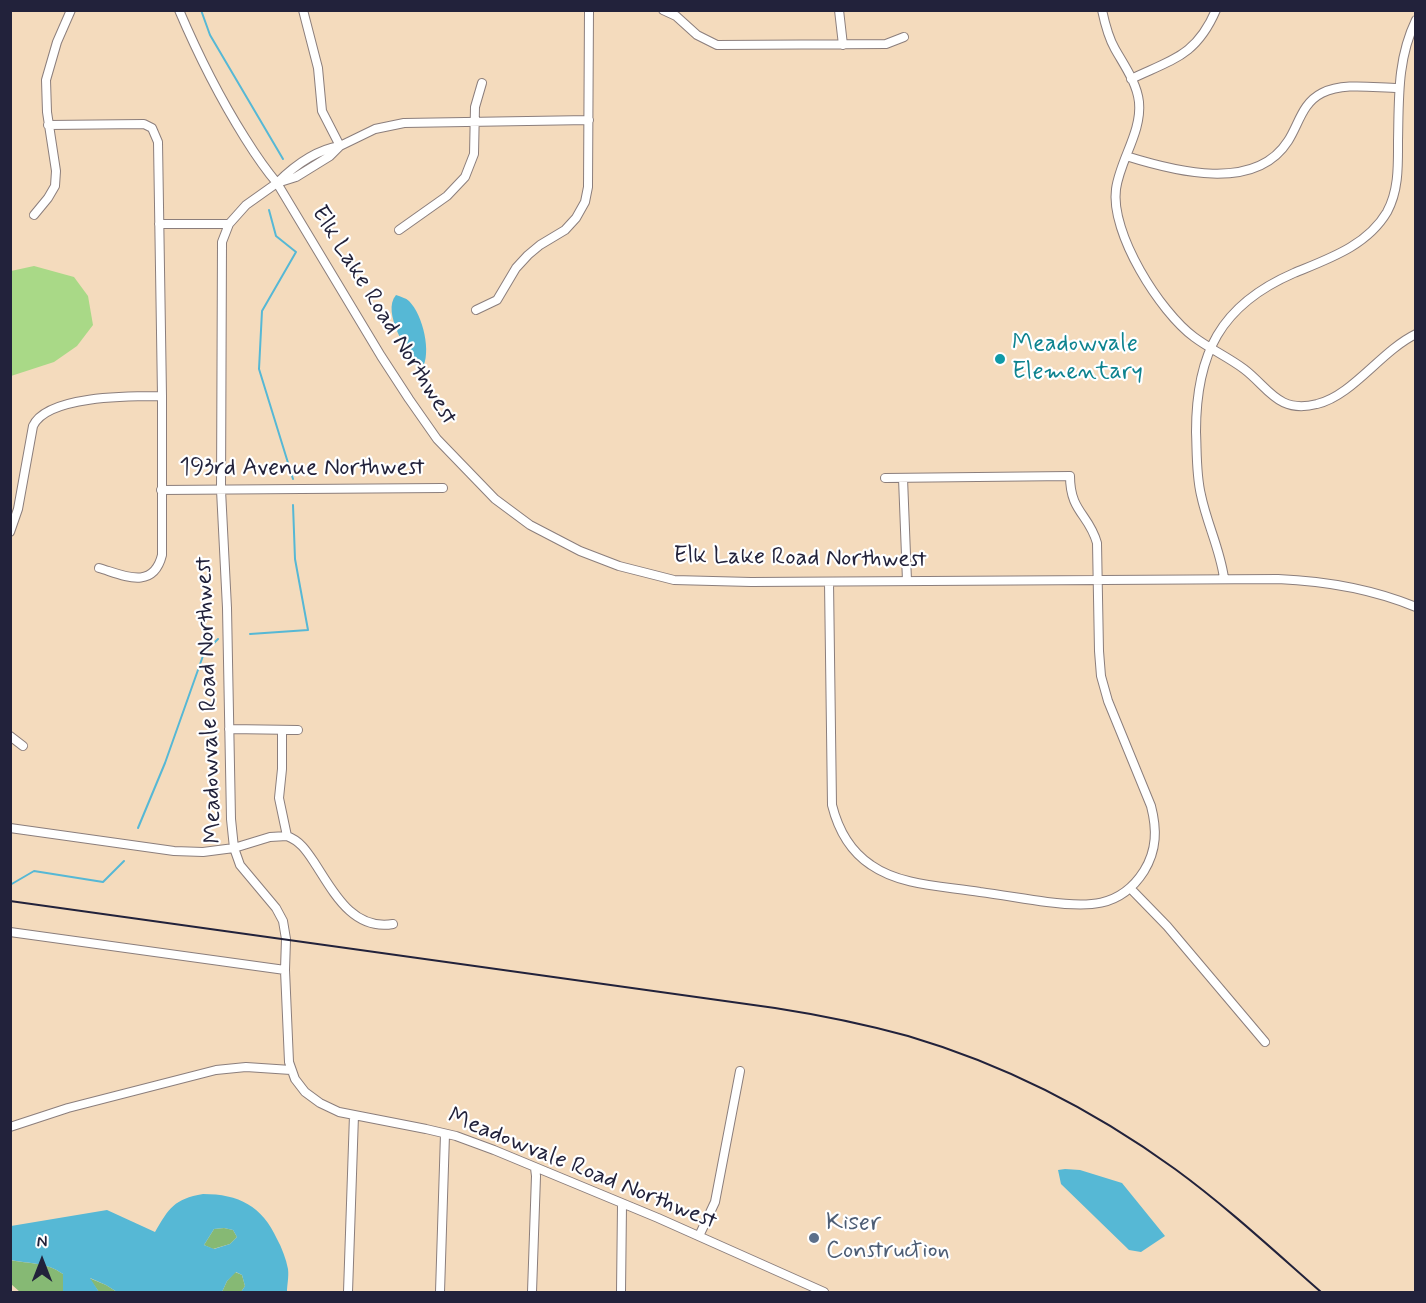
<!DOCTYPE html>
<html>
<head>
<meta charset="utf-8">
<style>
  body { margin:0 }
  #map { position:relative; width:1426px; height:1303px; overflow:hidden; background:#f4dbbd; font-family:Mynerve,sans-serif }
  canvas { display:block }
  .frame { position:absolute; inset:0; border:12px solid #22223b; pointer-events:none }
  .north { position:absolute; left:12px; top:1231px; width:60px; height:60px; -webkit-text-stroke:4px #fff; paint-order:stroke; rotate:0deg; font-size:16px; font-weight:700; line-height:24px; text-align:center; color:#22223b }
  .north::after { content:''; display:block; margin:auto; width:21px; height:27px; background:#22223b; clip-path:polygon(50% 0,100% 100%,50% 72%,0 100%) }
</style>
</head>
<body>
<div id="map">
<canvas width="1426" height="1303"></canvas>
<div class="frame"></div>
<div class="north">N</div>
</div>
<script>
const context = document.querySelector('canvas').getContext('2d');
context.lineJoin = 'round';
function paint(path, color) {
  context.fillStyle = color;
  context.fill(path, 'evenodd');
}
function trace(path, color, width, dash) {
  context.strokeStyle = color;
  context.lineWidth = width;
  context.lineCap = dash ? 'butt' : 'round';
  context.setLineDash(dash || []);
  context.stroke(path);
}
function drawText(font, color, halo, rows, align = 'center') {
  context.font = font + ' Mynerve,sans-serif';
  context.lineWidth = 4.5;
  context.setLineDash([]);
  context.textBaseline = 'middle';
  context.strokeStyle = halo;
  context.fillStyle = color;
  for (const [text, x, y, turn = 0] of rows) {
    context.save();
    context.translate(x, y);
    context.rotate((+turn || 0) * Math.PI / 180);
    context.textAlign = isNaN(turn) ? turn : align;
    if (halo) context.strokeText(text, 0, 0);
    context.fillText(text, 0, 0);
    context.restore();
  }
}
const green = new Path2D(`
  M 34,266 L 74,277 L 88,296 L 93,325 L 77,346 L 54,362 L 11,376 L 11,271 Z`);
const forest = new Path2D(`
  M 224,1228 L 233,1230 L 237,1237 L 230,1244 L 213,1249 L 204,1245 L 214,1229 Z
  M 10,1260 C 30,1264 46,1262 63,1274 L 63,1292 L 20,1292 L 11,1284 Z
  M 235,1272 L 242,1275 L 245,1286 L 241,1292 L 222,1292 L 227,1281 Z
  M 89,1278 L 106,1285 L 117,1292 L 99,1292 Z`);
const water = new Path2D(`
  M 396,295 C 401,297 406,298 409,301 C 423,315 432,353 422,369 L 418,368 C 408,353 381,312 396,295 Z
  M 1065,1169 L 1080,1170 L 1122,1183 L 1165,1236 L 1141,1252 L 1129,1250 L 1061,1184 L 1058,1170 Z
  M 203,1194 C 239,1194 262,1206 277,1239 C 282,1248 286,1259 288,1269 C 289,1277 287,1285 287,1292 L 241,1292 L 245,1286 L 242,1275 L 236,1272 L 227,1281 L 222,1292 L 117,1292 L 106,1285 L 90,1278 L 99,1292 L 63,1292 L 63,1274 C 46,1262 30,1264 11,1260 L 11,1226 L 107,1210 L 155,1232 C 169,1208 174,1199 203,1194 ZM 224,1228 L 233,1230 L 237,1237 L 230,1244 L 214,1249 L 204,1245 L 214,1229 Z`);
const stream = new Path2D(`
  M 201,10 L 210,35 L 283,159
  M 269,210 L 276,236 L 296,252 L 262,311 L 259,369 L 293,479
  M 250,634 L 308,630 L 295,559 L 293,505
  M 138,828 L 165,763 L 204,653 L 218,639
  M 10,885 L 34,871 L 103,882 L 124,861`);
const minor = new Path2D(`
  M 179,10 C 199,57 218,95 245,138 C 255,154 265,169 277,183 L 381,356 L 409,399 L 437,439 L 495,499 L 530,525 L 580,551 L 619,566 L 674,580 L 751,582 L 1278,579 C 1325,581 1372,589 1416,607
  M 303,10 L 318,68 L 322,111 L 340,146 L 375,129 L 404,123 L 589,120
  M 663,10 L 676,16 L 697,35 L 717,45 L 886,44 L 904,37
  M 839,10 L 843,45
  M 1102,10 C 1105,24 1108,37 1115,49 C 1124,65 1137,83 1139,102 C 1142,132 1120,160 1116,189 C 1110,233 1160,312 1194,337 C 1210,349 1228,357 1244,369 C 1269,388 1278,414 1317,404 C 1352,396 1381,351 1416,334
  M 1131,79 C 1173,59 1196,56 1216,10
  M 48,125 L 144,124 L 152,128 L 158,142 L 162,396 L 162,555 C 153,591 123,575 99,568
  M 1126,156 C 1174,171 1255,193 1288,141 C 1299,124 1302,103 1322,93 C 1344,82 1375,88 1399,88
  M 277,183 C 294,166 315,150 340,146 L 330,156 L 296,177 L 277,183 L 246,205 L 229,224 L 222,242 L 221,490 L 227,608 L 231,819 L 234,848 L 240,865 L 276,908 L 283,921 L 286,939 L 285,970 L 289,1062 L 295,1079 L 305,1092 L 320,1103 L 339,1112 L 426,1129 L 456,1136 L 494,1150 L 658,1218 L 824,1292
  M 34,215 L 48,198 L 55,186 L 56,171 L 47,112 L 46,80 L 57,42 L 71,10
  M 159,224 L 229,224
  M 399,230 L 447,196 L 465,177 L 474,154 L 475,107 L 482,83
  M 476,310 L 497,300 L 516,268 L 528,255 L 540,245 L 565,230 L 576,218 L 585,202 L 588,187 L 589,10
  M 903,478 L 907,581
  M 161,490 L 443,488
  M 10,532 L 18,509 L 33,426 C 47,395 132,396 162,396
  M 1224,578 C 1220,549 1207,524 1201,495 C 1196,474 1197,453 1196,432 C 1196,354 1220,305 1294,273 C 1328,259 1367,246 1387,212 C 1399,190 1398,165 1398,141 C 1399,99 1397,59 1416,20
  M 829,582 L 832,805 C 838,829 850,851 871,865 C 901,886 944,886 980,892 C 1002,895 1025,899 1047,902 C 1086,907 1120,909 1144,871 C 1157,850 1157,829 1151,806 L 1108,701 L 1101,676 L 1099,651 L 1097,543 C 1089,514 1070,512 1070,476 L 885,478
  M 229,729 L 298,730
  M 282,730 L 282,769 L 279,798 L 287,836 C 300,841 306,850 314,862 C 333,891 352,931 393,924
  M 10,736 L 23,746
  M 10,828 L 174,851 L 203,852 L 234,848 L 270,837 L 287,836
  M 1130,888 L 1167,926 L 1265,1042
  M 10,932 L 285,970
  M 10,1127 L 68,1108 L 216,1070 L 246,1067 L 291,1070
  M 699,1236 L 715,1202 L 740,1071
  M 348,1292 L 354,1115
  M 440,1292 L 445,1134
  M 532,1292 L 536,1176 L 535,1168
  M 621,1292 L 622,1205`);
const rail = new Path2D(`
  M 10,901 L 775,1008 C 820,1015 864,1024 908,1036 C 1003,1064 1095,1111 1175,1169 C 1227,1207 1273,1250 1321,1292`);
const markers = [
  [1000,359,6,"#0f9aa8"],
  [814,1238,6,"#5c6f8a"]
];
const streetNames = [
  ["Elk Lake Road Northwest",383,316,58],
  ["193rd Avenue Northwest",302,469],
  ["Elk Lake Road Northwest",800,559,1],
  ["Meadowvale Road Northwest",210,700,-92],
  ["Meadowvale Road Northwest",582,1170,22]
];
const cultureNames = [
  ["Meadowvale",1012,345],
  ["Elementary",1012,373]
];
const serviceNames = [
  ["Kiser",826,1224],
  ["Construction",826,1252]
];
paint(green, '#a9d987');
paint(forest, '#86b974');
paint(water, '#56b8d5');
trace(stream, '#56b8d5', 2);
trace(minor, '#8b7e7c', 10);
trace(minor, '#fff', 8);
trace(rail, '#22223b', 2);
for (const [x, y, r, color] of markers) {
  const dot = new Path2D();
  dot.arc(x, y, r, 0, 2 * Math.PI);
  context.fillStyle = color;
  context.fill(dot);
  trace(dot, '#fff', 2);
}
drawText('24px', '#22223b', '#fff', streetNames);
drawText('24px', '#0d838f', '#fff', cultureNames, 'left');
drawText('24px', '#4e5e75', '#fff', serviceNames, 'left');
</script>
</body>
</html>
